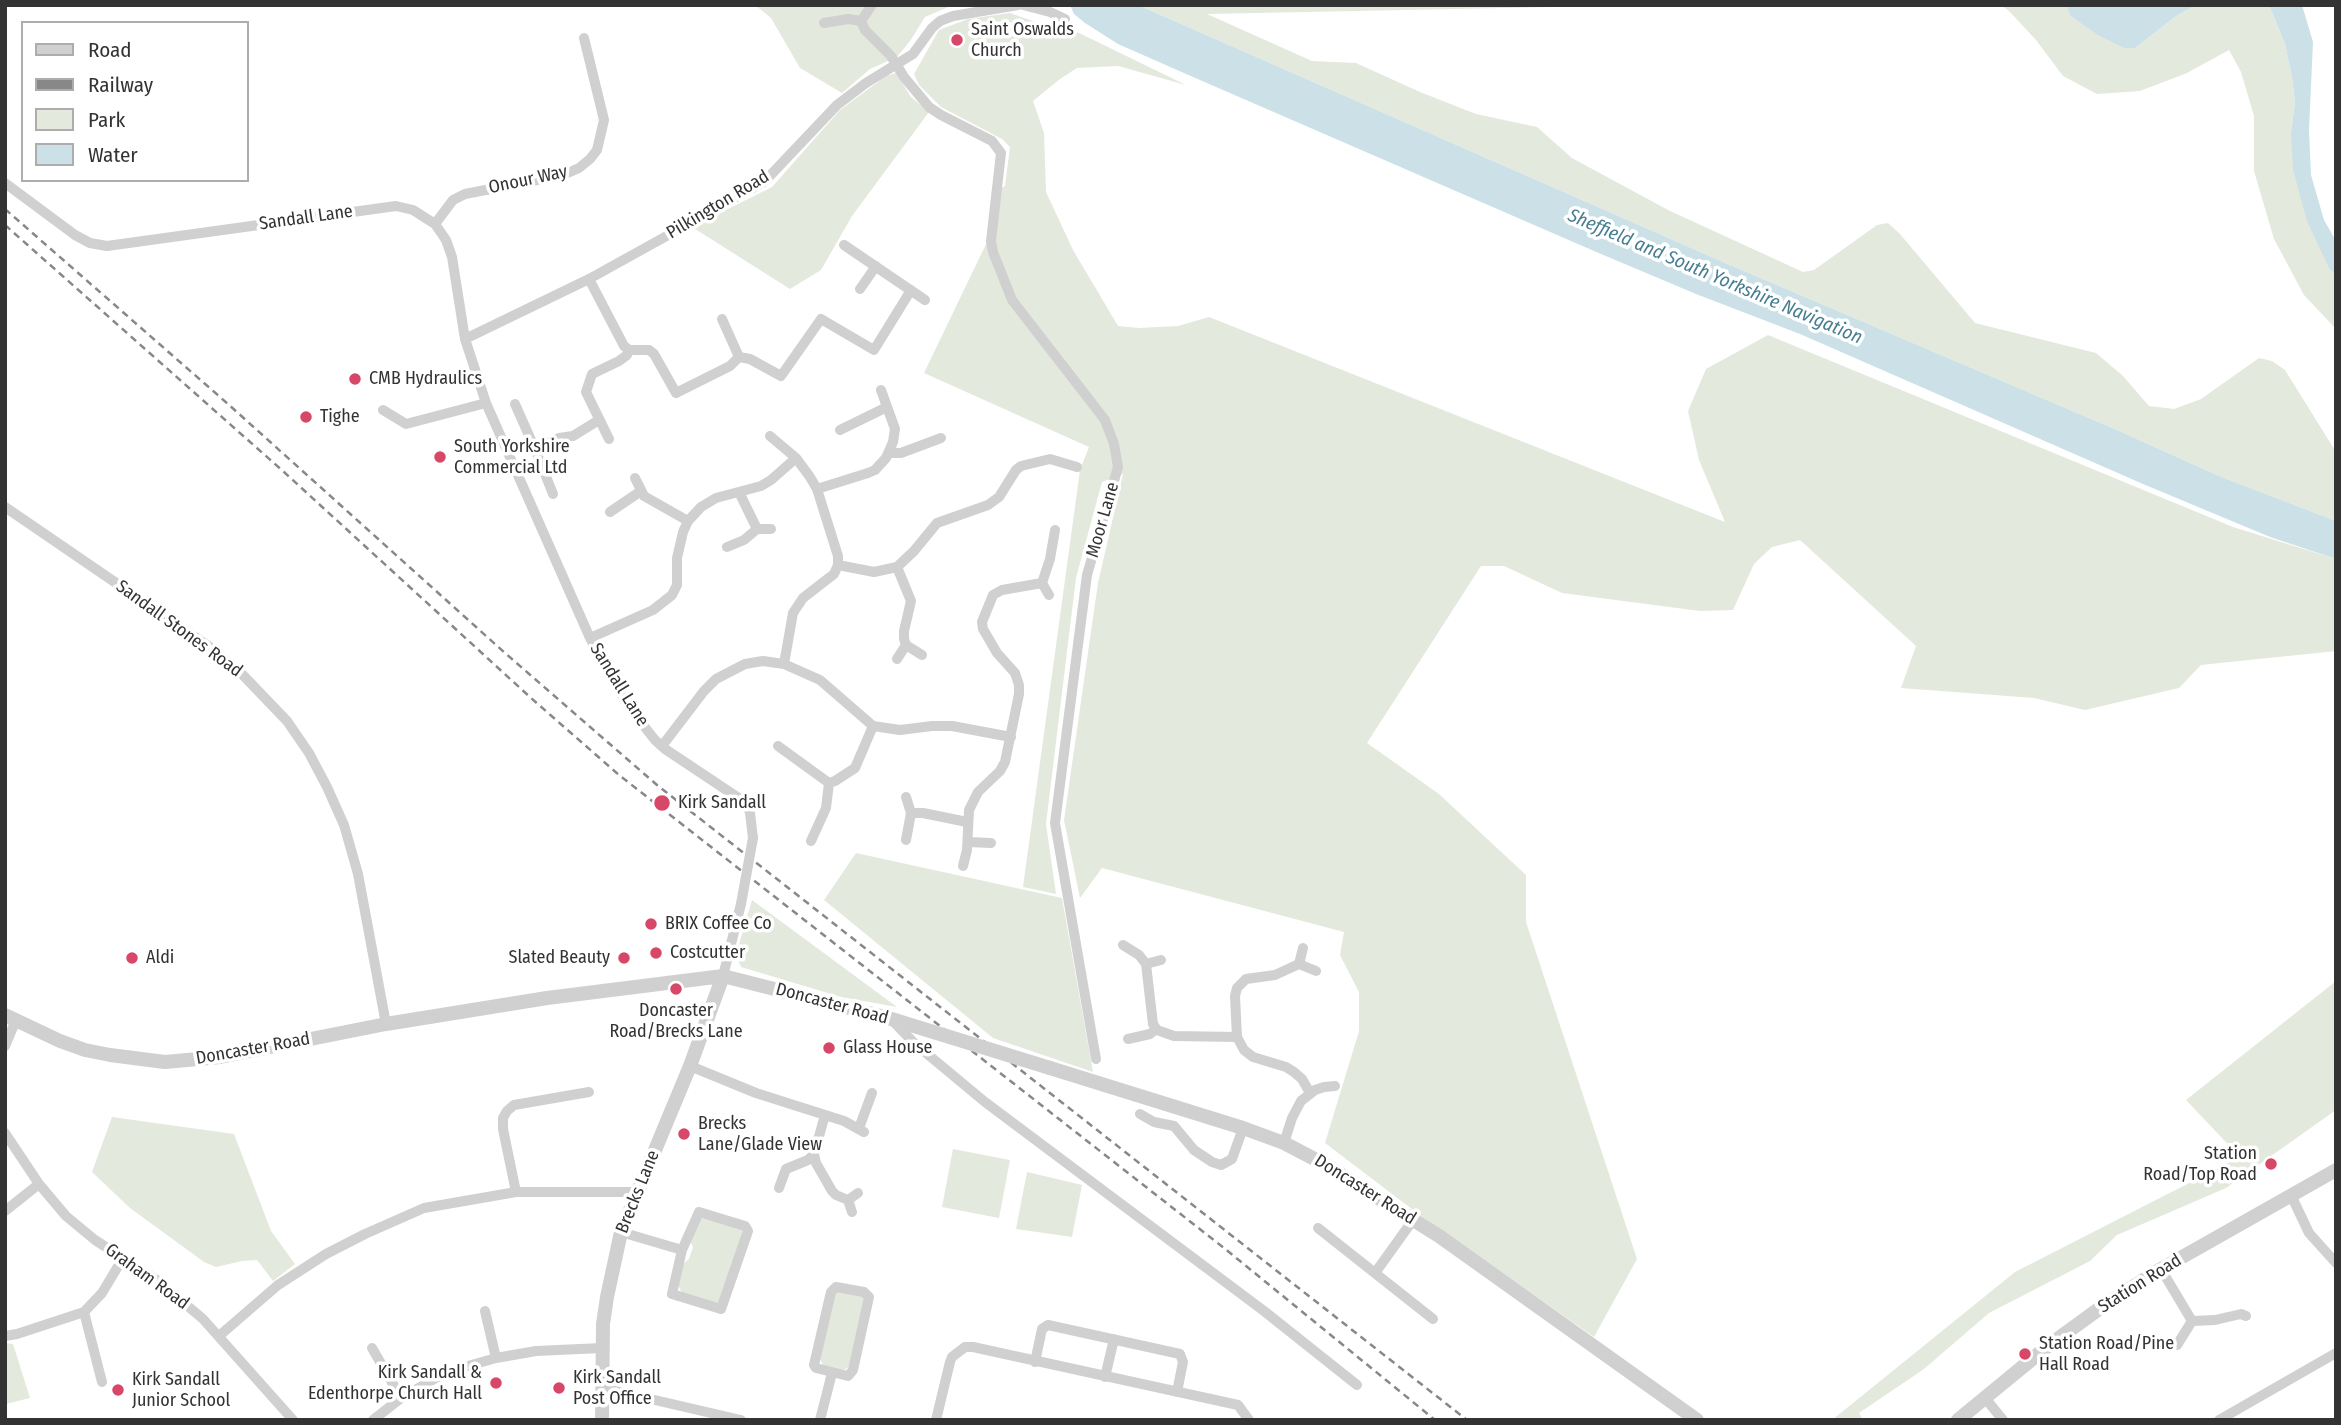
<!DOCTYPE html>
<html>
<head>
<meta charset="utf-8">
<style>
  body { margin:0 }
  #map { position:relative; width:2341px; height:1425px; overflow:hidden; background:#fff; font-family:"Fira Sans Condensed",sans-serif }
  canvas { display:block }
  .frame { position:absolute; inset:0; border:7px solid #333; pointer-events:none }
  .legend { position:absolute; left:21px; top:21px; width:228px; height:161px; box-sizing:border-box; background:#fff; border:2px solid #adadad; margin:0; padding:9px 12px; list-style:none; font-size:21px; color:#333 }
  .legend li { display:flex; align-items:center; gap:14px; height:35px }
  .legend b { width:35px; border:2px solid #adadad }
</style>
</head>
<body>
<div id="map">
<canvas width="2341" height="1425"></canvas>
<div class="frame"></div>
<ul class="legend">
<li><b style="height:9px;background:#d0d0d0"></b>Road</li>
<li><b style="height:9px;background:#888"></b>Railway</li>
<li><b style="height:19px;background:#e4e9dd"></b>Park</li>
<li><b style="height:19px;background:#cbe1e7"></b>Water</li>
</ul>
</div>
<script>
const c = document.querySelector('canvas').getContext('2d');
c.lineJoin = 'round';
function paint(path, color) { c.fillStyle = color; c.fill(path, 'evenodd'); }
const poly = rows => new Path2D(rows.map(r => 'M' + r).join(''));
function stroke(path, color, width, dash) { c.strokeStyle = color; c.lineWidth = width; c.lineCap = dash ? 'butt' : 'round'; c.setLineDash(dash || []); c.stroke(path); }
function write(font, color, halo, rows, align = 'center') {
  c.font = font + ' "Fira Sans Condensed",sans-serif'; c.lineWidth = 7; c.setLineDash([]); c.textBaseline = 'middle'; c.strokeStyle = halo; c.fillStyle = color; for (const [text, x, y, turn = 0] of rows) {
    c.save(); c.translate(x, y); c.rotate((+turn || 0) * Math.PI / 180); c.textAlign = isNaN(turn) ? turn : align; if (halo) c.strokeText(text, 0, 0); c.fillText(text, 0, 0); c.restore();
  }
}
const green = poly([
  [755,5,953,5,925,17,910,41,897,57,870,69,842,93,800,68,771,18],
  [1138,5,1652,5,1207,14,1312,61,1356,63,1420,92,1476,114,1537,127,1572,158,1668,210,1803,272,1814,270,1877,225,1888,223,1900,234,1975,323,2096,353,2123,376,2149,406,2174,409,2201,399,2259,358,2272,361,2285,370,2336,452,2336,521,2219,476,2117,430,1723,262],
  [2001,5,2066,5,2072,16,2124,48,2135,48,2176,16,2196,5,2269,5,2285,44,2292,77,2295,102,2291,132,2330,270,2336,275,2336,329,2304,295,2274,239,2254,171,2254,116,2241,72,2229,50,2187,73,2140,91,2097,94,2063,76,2036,40,2009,11],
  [1010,13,1061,31,1077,32,1186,85,1118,66,1077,68,1060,79,1033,101,1044,133,1046,192,1073,250,1118,326,1139,328,1178,326,1209,317,1725,522,1699,460,1688,411,1706,369,1768,335,2233,527,2336,559,2336,651,2201,665,2179,688,2085,710,2034,698,1901,688,1916,646,1800,540,1772,547,1754,564,1733,610,1700,611,1562,593,1504,566,1481,566,1367,743,1439,794,1526,875,1526,922,1637,1259,1594,1337,1421,1216,1325,1143,1359,1031,1359,992,1340,955,1344,932,1102,868,1080,898,1064,820,1098,583,1123,474,1102,482,1076,578,1046,824,1056,894,1023,887,1080,470,1089,447,924,373,987,242,994,192,1005,186,1010,147,1002,139,941,107,919,85,914,74,939,30,968,19],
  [896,73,911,97,929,112,852,216,821,270,790,289,692,227,772,187,840,110,886,76],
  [856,853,1062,898,1093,1072,993,1038,824,900],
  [752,900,897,1007,841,997,741,967,736,955],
  [2336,981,2336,1110,2226,1188,2117,1235,2090,1261,1989,1313,1924,1369,1859,1413,1863,1420,1832,1420,2015,1272,2240,1157,2186,1100],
  [112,1117,234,1134,271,1231,295,1264,273,1281,257,1260,242,1261,216,1267,204,1262,130,1208,92,1172],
  [953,1149,1010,1160,999,1218,942,1207],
  [1027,1172,1082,1185,1072,1237,1016,1229],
  [700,1218,741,1227,743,1236,722,1300,716,1303,682,1293,678,1285,683,1264,689,1259,693,1247,690,1241],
  [836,1291,859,1293,864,1298,850,1366,844,1370,823,1365,819,1357],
  [5,1343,13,1344,30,1398,6,1404]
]);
const water = poly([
  [1070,5,1138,5,1723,262,2117,430,2219,476,2336,521,2336,559,2270,537,2143,484,1800,334,1696,294,1594,251,1193,77,1118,44,1085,23,1074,14],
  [2066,5,2196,5,2176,16,2135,48,2124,48,2098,35,2071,16],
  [2269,5,2302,5,2313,42,2309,130,2311,175,2324,220,2336,241,2336,275,2330,270,2307,221,2293,170,2291,132,2295,102,2292,77,2285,44]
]);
const minor = poly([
  [1023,5,1050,12,1065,19],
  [861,21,865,30,891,56,904,77,929,107,941,115,992,141,1001,153,991,241,993,252,1012,300,1105,420,1114,444,1118,467,1087,575,1055,823,1096,1059],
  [861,21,872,5],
  [824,23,848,19,861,21],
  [5,183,75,235,90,243,107,246,396,206,413,210,435,224,446,240,452,257,465,339,486,403,590,638,628,706,655,740,665,749,746,803,750,813,753,838],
  [435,224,453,200,465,194,563,175,579,168,590,159,597,150,604,120,584,38],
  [844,245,925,300],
  [589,279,624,346,629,350],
  [860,289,876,266],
  [722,319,739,357,750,359,781,376,821,319,874,350,911,290],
  [465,339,589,279,764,182,837,105,866,83,913,54,932,28,940,21,953,16,1018,5],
  [629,350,649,350,654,354,676,393,730,366,739,357],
  [515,404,535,449,559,438,573,436,599,420],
  [383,410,406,424,486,403],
  [840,430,887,407],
  [770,436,796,458,810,477,817,489,838,556,838,565,834,574,803,598,793,613,784,664],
  [609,439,586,392,592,374,619,361,627,355,629,350],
  [535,449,553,494],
  [889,453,901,453,941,438],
  [635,478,644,496,688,521],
  [817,489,868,473,875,470,886,458,893,442,895,429,881,390],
  [739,492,757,529],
  [5,507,214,650,240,672,287,721,309,753,327,787,344,825,358,874,386,1024],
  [610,512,641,491],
  [727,547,744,540,757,529,771,529],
  [838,565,874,572,897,567,914,551,937,523,988,505,999,497,1016,470,1021,466,1050,459,1077,467],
  [897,567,911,601,904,631,904,639,906,645,922,655],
  [1049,595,1042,583,1050,559,1055,530],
  [590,638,653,610,672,595,677,585,677,558,683,532,688,521,701,507,716,498,761,486,771,480,796,458],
  [897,659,906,645],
  [662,746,704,691,716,679,745,664,763,661,784,664,820,680,873,726,900,730,932,726,952,726,1011,737],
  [778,746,829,783,835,781,855,768,873,726],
  [911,813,923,813,967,822],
  [906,840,911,813,906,797],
  [811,841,826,808,829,783],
  [968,842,991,843],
  [963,866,967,850,969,810,978,792,1000,771,1005,762,1019,694,1019,685,1015,673,997,653,983,629,982,622,993,595,1002,590,1042,583],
  [1123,945,1139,955,1146,964,1153,1024,1157,1030,1174,1036,1237,1037],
  [1303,948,1299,964,1316,971],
  [1146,964,1161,960],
  [1299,964,1275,975,1246,979,1237,988,1235,996,1237,1037,1244,1050,1253,1057,1286,1067,1294,1072,1302,1079,1310,1093],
  [723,976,741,904],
  [892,1020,914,1043,985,1102,1264,1311,1357,1385],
  [1128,1039,1150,1034,1156,1029],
  [5,1046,16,1020],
  [690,1066,756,1093,844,1121,864,1132],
  [1140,1114,1154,1122,1174,1126,1194,1150,1212,1162,1221,1165,1232,1159,1243,1128],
  [825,1115,814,1154,816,1163,832,1191,836,1195,848,1200],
  [859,1128,872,1093],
  [5,1133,39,1184,66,1216,95,1240,158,1281,203,1319,293,1420],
  [1284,1143,1292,1118,1301,1101,1315,1090,1324,1087,1335,1086],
  [779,1188,786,1169,808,1160,814,1154],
  [516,1192,503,1129,503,1118,507,1111,514,1105,589,1092],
  [2291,1195,2309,1233,2336,1263],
  [5,1211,39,1184],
  [852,1212,848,1200,858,1193],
  [1318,1228,1433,1319],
  [621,1232,682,1250,699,1212,745,1226,748,1231,721,1309,672,1294,682,1250],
  [2161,1269,2192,1321,2215,1320,2241,1314,2246,1316],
  [1375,1273,1413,1220],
  [836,1287,864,1292,869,1297,853,1370,848,1376,816,1368,814,1365,831,1292,836,1287],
  [485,1311,496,1358],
  [84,1312,102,1382],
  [5,1336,17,1334,84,1312,102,1293,123,1258],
  [219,1336,278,1285,326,1254,365,1234,424,1208,516,1192,638,1192],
  [2177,1345,2192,1321],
  [372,1348,401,1398],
  [1035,1362,1042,1329,1048,1325,1180,1354,1183,1362,1177,1392],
  [1105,1377,1114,1339],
  [603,1388,741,1420],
  [1985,1398,2003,1420],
  [373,1420,401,1398,436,1378,461,1368,496,1358,536,1351,602,1348],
  [820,1420,832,1373],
  [936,1420,950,1362,952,1357,965,1347,973,1347,1238,1405,1249,1420],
  [2219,1420,2336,1353]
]);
const tertiary = poly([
  [5,1015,60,1041,85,1050,110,1055,165,1062,220,1057,386,1024,547,998,723,976,885,1017],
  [1050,1068,1243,1128,1284,1143,1326,1165,1439,1236,1697,1420],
  [602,1420,603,1324,607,1297,621,1232,690,1066,723,976],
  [1958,1420,2048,1346,2103,1306,2161,1269,2336,1170]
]);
const rail = poly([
  [5,209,228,404,505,653,657,785,1467,1420],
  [5,225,284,472,531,698,619,775,1224,1248,1435,1420]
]);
const minorBridge = poly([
  [741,904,753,838]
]);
const tertiaryBridge = poly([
  [885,1017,1050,1068]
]);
const markers = [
  [957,40,7,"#d74767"],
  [355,379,7,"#d74767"],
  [306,417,7,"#d74767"],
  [440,457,7,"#d74767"],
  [662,803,9,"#d74767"],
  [651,924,7,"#d74767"],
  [656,953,7,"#d74767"],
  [132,958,7,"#d74767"],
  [624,958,7,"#d74767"],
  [676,989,7,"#d74767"],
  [829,1048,7,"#d74767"],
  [684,1134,7,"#d74767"],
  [2271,1164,7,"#d74767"],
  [2025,1354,7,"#d74767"],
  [496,1383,7,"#d74767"],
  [559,1388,7,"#d74767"],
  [118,1390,7,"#d74767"]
];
const poiNames = [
  ["Saint Oswalds",971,30],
  ["Church",971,51],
  ["CMB Hydraulics",369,379],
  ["Tighe",320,417],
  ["South Yorkshire",454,447],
  ["Commercial Ltd",454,468],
  ["Kirk Sandall",678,803],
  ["BRIX Coffee Co",665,924],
  ["Costcutter",670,953],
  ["Aldi",146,958],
  ["Slated Beauty",610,958,"right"],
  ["Doncaster",676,1011,"center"],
  ["Road/Brecks Lane",676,1032,"center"],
  ["Glass House",843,1048],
  ["Brecks",698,1124],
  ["Lane/Glade View",698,1145],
  ["Station",2257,1154,"right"],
  ["Road/Top Road",2257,1175,"right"],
  ["Station Road/Pine",2039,1344],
  ["Hall Road",2039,1365],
  ["Kirk Sandall &",482,1373,"right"],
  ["Edenthorpe Church Hall",482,1394,"right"],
  ["Kirk Sandall",573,1378],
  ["Post Office",573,1399],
  ["Kirk Sandall",132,1380],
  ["Junior School",132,1401]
];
const streetNames = [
  ["Onour Way",528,180,-12],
  ["Pilkington Road",718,205,-31],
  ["Sandall Lane",306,218,-8],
  ["Moor Lane",1103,520,-74],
  ["Sandall Stones Road",179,629,36],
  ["Sandall Lane",619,685,58],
  ["Doncaster Road",832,1004,15],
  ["Doncaster Road",253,1049,-10],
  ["Doncaster Road",1365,1190,32],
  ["Brecks Lane",638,1192,-68],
  ["Graham Road",147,1277,36],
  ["Station Road",2140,1284,-32]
];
const waterNames = [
  ["Sheffield and South Yorkshire Navigation",1715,277,23]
];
paint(green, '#e4e9dd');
paint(water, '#cbe1e7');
stroke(minor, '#d0d0d0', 10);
stroke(tertiary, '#d0d0d0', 14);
stroke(rail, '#888', 2.5, [7, 5]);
stroke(minorBridge, '#d0d0d0', 10);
stroke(tertiaryBridge, '#d0d0d0', 14);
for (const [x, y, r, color] of markers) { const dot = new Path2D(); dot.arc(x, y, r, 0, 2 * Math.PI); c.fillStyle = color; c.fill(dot); stroke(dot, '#fff', 2.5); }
write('18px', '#333', '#fff', poiNames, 'left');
write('18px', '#333', '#fff', streetNames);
write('italic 19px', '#467e8f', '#fff', waterNames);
</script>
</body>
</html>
